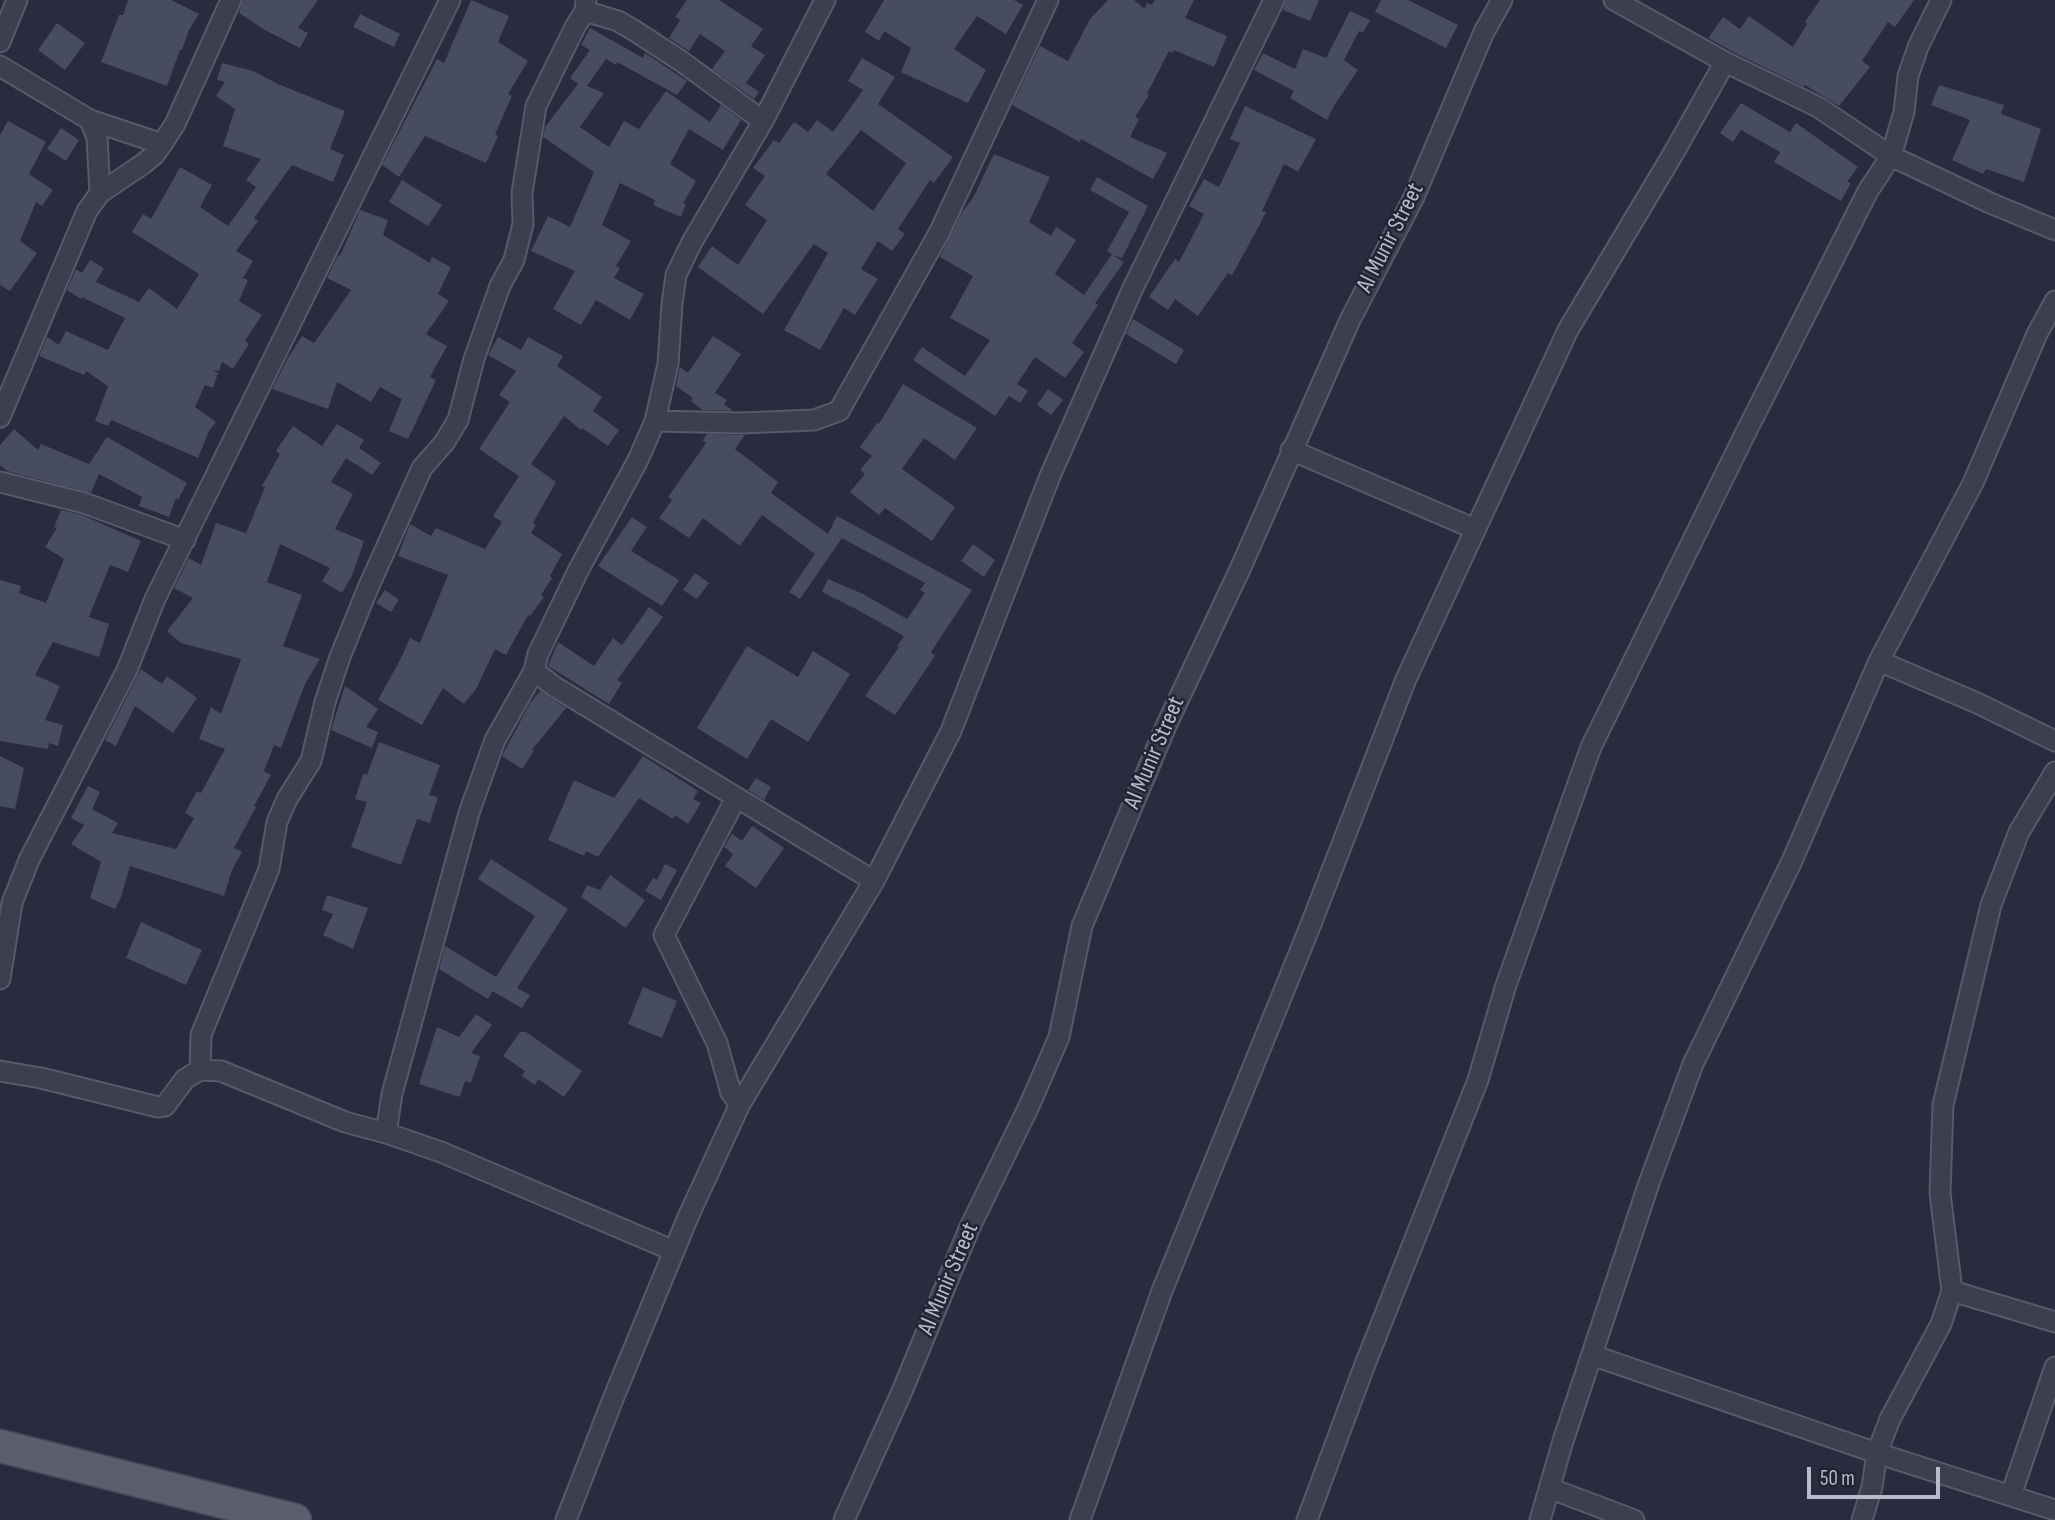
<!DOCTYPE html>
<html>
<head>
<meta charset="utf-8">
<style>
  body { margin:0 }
  #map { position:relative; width:2055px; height:1520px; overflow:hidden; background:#282c3e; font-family:"Sofia Sans Condensed",sans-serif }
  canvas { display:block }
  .scale { position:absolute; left:1807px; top:1467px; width:133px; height:32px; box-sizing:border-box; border:4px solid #b8bbc9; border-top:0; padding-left:9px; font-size:21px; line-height:24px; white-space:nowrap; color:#b8bbc9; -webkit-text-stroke:5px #202433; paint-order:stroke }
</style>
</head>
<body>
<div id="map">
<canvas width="2055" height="1520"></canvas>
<div class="scale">50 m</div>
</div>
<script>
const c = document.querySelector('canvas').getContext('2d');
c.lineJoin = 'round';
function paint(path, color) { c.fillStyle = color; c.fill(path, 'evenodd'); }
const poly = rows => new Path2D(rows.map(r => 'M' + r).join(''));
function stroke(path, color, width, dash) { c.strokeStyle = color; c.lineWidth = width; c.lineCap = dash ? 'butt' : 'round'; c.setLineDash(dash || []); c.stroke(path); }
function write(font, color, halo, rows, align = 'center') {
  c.font = font + ' "Sofia Sans Condensed",sans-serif'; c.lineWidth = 5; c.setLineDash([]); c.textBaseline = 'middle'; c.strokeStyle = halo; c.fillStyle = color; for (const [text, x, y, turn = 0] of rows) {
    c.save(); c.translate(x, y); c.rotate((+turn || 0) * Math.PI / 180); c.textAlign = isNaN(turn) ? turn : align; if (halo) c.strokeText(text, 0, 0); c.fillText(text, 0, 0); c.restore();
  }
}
const building = poly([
  [128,0,171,0,199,14,189,30,182,50,180,50,167,86,101,62,119,15,123,15],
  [243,0,318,0,298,28,308,33,300,48,265,30,239,13],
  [471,0,509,16,498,42,528,61,508,94,512,96,495,134,498,136,486,163,425,136,399,177,382,165,437,59,444,63],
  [687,0,719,0,763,29,751,46,765,55,746,83,759,92,754,99,712,69,725,51,700,34,689,51,669,38,680,20,675,17],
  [884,0,1014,0,1023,5,1006,34,977,16,954,49,986,70,968,103,901,72,911,48,884,31,879,41,865,32],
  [1108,0,1134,0,1145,9,1147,3,1152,5,1155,0,1194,0,1185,18,1227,36,1214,67,1174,50,1173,53,1169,51,1147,94,1149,95,1135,117,1139,119,1130,137,1167,153,1153,179,1081,139,1080,142,1012,105,1040,46,1068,61,1090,19],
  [1286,0,1319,0,1310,21,1283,10],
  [1381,0,1408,0,1458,25,1446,48,1375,12],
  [1820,0,1914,0,1895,27,1888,22,1862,61,1870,67,1839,106,1805,85,1804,87,1735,53,1708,38,1723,17,1740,29,1749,16,1793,47,1807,24,1805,22],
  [1350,11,1370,20,1363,33,1359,31,1344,60,1358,70,1335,104,1327,120,1290,98,1294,91,1254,70,1263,53,1295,69,1303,49,1326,58],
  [360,14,400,34,394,47,353,27],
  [57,23,85,43,65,70,38,50],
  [590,28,643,58,645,53,687,81,677,95,617,62,616,65,606,59,587,86,604,93,580,127,609,147,624,121,639,129,666,91,710,122,721,105,741,120,723,150,689,129,670,164,696,181,683,203,686,204,681,217,653,205,655,200,620,183,602,225,631,241,616,266,620,268,614,278,644,294,630,320,596,300,581,325,553,309,575,271,531,251,548,216,570,227,594,172,543,137,545,127,578,84,570,78,590,50,581,45],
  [862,58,895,77,878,104,953,157,934,183,930,180,898,229,905,234,892,251,878,241,861,269,878,279,855,315,844,308,820,350,784,330,828,253,814,244,763,314,698,267,712,246,738,265,767,220,745,205,765,176,753,168,774,140,779,143,794,122,808,132,817,120,833,132,863,90,848,81],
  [861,130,906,163,873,211,826,174],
  [222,63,253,71,278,84,345,111,330,149,344,155,333,182,292,165,254,218,258,221,236,251,253,261,243,278,248,280,239,301,262,315,245,341,249,344,233,369,222,362,219,371,213,370,218,373,213,388,205,385,195,407,216,422,209,431,198,458,111,420,108,426,95,421,108,386,86,371,84,375,39,356,47,337,59,345,66,331,108,350,125,318,82,297,81,299,67,290,76,269,82,273,90,260,104,268,96,282,139,302,149,288,177,309,199,274,132,232,143,214,151,219,180,167,212,185,200,207,228,226,256,187,246,180,261,159,223,146,235,109,216,96,225,82,217,80],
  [1939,85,2004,105,2001,114,2041,129,2024,182,1986,169,1983,174,1952,160,1970,120,1931,105],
  [1741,103,1790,132,1796,123,1858,167,1847,182,1851,183,1841,201,1774,162,1780,152,1741,130,1733,142,1720,133],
  [1245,106,1316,139,1298,172,1284,164,1262,211,1266,212,1259,226,1232,275,1228,273,1198,316,1175,299,1168,310,1149,297,1175,259,1179,262,1204,214,1189,206,1204,179,1219,187,1240,143,1230,139],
  [8,121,46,142,29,174,53,190,42,206,36,202,20,241,37,253,10,291,0,285,0,135],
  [61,128,79,140,66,161,47,149],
  [994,154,1050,177,1029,222,1051,236,1056,227,1076,240,1055,274,1084,295,1112,254,1107,251,1129,212,1090,190,1097,177,1148,206,1122,258,1113,255,1124,262,1095,303,1098,305,1072,343,1084,352,1065,378,1035,357,1017,384,1028,391,1020,403,1009,396,995,416,913,360,922,347,965,376,990,340,950,318,973,276,940,257,962,212,973,198],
  [402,180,442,205,428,226,389,202],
  [360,210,388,220,383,235,430,263,432,257,451,267,438,294,449,301,426,334,447,346,430,377,436,380,408,439,389,431,402,399,380,387,371,402,337,382,328,409,272,389,288,358,302,336,314,343,351,290,327,278,338,255,340,256],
  [1133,319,1184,350,1176,364,1126,334],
  [713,336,741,354,715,393,727,400,724,404,733,411,702,410,691,401,693,398,676,386,680,367,688,373],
  [498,337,521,350,528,337,563,356,557,366,602,397,593,411,619,430,608,446,582,428,581,430,564,416,531,464,556,482,533,523,536,525,531,533,562,554,550,576,552,578,541,595,544,597,530,616,528,615,506,655,495,649,476,689,464,704,443,688,422,725,378,700,400,660,410,638,420,643,448,575,398,556,410,524,431,536,436,528,485,549,502,522,493,516,519,476,479,449,510,402,499,395,516,371,488,355],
  [903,384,977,428,955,460,924,438,902,469,955,507,932,541,885,508,879,515,850,492,865,474,860,470,872,456,860,447,877,423,879,424],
  [1048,389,1063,400,1051,415,1037,405],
  [337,424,364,440,359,448,381,463,372,475,346,458,331,482,353,494,335,529,364,541,352,576,342,593,322,581,330,568,280,544,267,582,302,595,283,646,320,659,305,684,281,748,274,745,264,771,271,775,254,806,256,807,234,848,242,852,232,870,224,896,130,866,121,897,115,909,90,898,101,862,71,844,84,825,71,818,88,786,100,792,92,809,118,823,112,833,176,849,194,818,185,813,197,791,201,793,225,749,199,739,211,707,221,714,241,659,181,643,167,631,193,598,174,588,189,558,201,565,216,523,246,533,265,487,262,486,280,454,276,451,293,426,322,446],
  [14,429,38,450,41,444,89,464,107,437,187,483,178,500,176,498,169,517,139,506,142,497,99,474,91,493,7,471,0,465,0,445],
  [707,434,745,435,735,449,778,482,771,493,828,534,837,516,972,590,931,652,935,656,895,715,865,696,899,647,897,646,904,636,854,608,822,592,828,579,863,594,907,619,925,593,920,590,925,583,842,538,800,599,789,592,815,554,762,515,740,546,703,518,689,538,659,518,672,500,668,497,706,443,703,440],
  [61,510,82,515,141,541,128,572,110,565,89,617,109,624,99,657,53,642,35,675,60,686,45,720,63,725,58,746,49,743,48,749,0,741,0,580,21,586,19,593,46,603,64,559,45,547,57,528,54,527],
  [632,517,647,527,631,551,679,580,662,606,598,566],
  [973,544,995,560,984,577,961,561],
  [695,573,709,583,697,599,683,590],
  [385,590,399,600,391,612,376,603],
  [649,607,663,617,617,680,622,683,609,704,548,666,558,642,594,666,613,638,622,645],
  [747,646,798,677,813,651,850,674,808,742,771,719,747,759,697,728],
  [141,669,162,684,167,676,197,698,173,733,135,706,116,746,105,740],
  [345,686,378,709,366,727,378,732,372,748,331,730],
  [540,691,566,708,532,750,534,751,522,769,502,756,530,703],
  [379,742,440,765,429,795,438,797,430,823,417,819,401,865,351,847,367,802,355,799,363,774,367,775],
  [0,756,24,768,15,809,0,806],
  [643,756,698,791,693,799,701,803,688,824,675,815,673,819,639,798,598,857,586,851,584,856,548,840,574,780,614,798],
  [756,778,771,787,764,800,748,790],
  [752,826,784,848,756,888,725,866,733,854,724,847,732,834,742,841],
  [491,859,568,909,517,988,530,995,522,1008,492,991,488,999,439,969,445,946,496,977,535,916,478,879],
  [665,864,677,870,661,900,645,891,653,878,657,880],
  [610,875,645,900,626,928,581,897,587,885,600,890],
  [327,895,368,908,353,949,323,935,333,914,322,910],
  [141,922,202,950,186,985,126,958],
  [643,987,677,1001,662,1038,628,1024],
  [476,1014,492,1025,471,1053,480,1056,471,1083,465,1081,460,1097,419,1084,437,1027,459,1037],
  [520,1032,526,1032,582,1071,564,1097,538,1079,535,1085,522,1076,525,1071,503,1056]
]);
const minor = poly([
  [825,0,763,121,692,242,676,275,672,304,668,364,655,421,638,460,579,569,538,654,534,671,555,687,874,881],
  [1614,0,1725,62],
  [585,11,618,21,635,31,681,61,763,121],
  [0,42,17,0],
  [0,66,90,120,162,144],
  [90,120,97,138,100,193],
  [0,417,87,211,100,193,143,164,154,155,162,144,175,124,231,0],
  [655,421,742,423,814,420,839,411,939,233,1048,0],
  [1291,450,1475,529],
  [0,482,84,503,185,540],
  [1879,661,1977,703,2055,741],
  [736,798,664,935,717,1043,731,1093,740,1104],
  [0,979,12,903,29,860,127,670,155,599,450,0],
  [200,1070,201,1035,269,869,277,822,287,799,311,761,325,702,340,657,368,588,422,468,444,443,458,420,474,359,500,286,514,260,523,224,522,193,536,106,575,27,585,11,586,0],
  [0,1071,41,1078,158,1107,165,1106,185,1079,200,1070,221,1071,345,1122,386,1133,441,1152,674,1251],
  [386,1133,392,1094,469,813,495,740,534,671],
  [1952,1291,2055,1322],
  [1592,1355,1877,1453,2055,1510],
  [1549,1488,1634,1520],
  [2011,1495,2055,1367],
  [566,1520,613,1399,688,1217,740,1104,874,881,951,731,1050,476,1133,288,1274,0],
  [844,1520,903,1389,969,1229,1030,1104,1059,1037,1082,926,1166,726,1241,567,1350,320,1414,197,1484,32,1502,0],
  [1080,1520,1162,1291,1311,924,1406,679,1568,330,1673,154,1725,62,1818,107,1891,156,1990,203,2055,230],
  [1307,1520,1364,1367,1478,1080,1506,985,1591,747,1743,438,1868,191,1891,156,1904,112,1908,76,1918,47,1941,0],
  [1540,1520,1563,1441,1649,1183,1693,1064,1791,863,1879,661,1973,483,2037,334,2055,301],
  [1862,1520,1872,1487,1877,1453,1890,1419,1941,1324,1952,1291,1940,1193,1943,1105,1991,905,2019,832,2055,772]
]);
const primary = poly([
  [0,1446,295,1520]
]);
const streetNames = [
  ["Al Munir Street",1391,238,-63],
  ["Al Munir Street",1155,753,-67],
  ["Al Munir Street",949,1279,-67]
];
paint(building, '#474c60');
stroke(minor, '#565a69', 23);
stroke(primary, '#454857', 35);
stroke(minor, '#3b3f4e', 19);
stroke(primary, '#5a5e6e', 32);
write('24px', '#b8bbc9', '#202433', streetNames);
</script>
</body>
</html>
